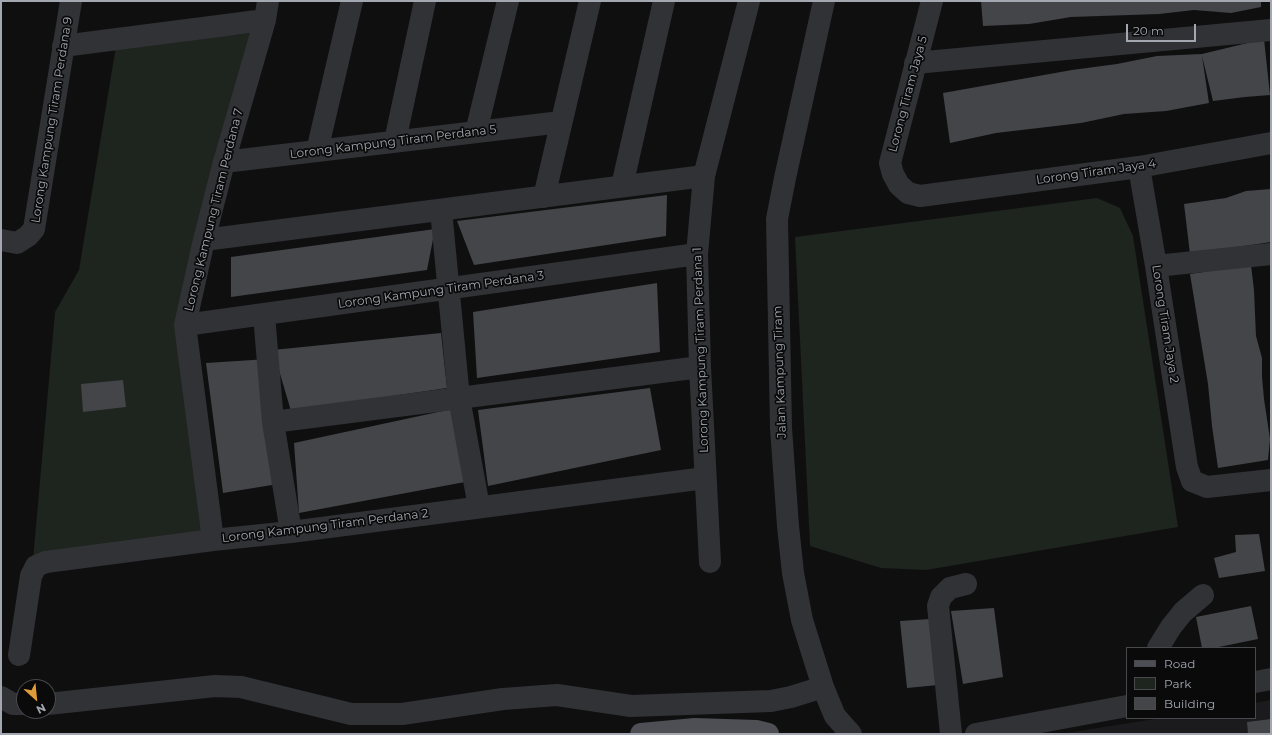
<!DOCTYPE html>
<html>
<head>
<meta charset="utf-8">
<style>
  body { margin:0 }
  #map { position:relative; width:1272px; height:735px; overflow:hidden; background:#0f0f10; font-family:Montserrat,sans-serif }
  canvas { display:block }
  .frame { position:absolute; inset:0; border:2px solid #a2a7b0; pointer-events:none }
  .legend { position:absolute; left:1126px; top:647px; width:130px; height:72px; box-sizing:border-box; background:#0a0a0b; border:1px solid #47494d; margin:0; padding:5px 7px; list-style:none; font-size:12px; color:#a2a7b0 }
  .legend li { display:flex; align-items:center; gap:8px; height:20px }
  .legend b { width:20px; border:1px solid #47494d }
  .north { position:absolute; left:16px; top:679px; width:40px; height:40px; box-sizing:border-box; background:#0a0a0b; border:1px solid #47494d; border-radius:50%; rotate:153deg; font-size:11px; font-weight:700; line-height:16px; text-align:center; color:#a2a7b0 }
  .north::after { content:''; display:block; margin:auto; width:14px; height:18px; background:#df9b39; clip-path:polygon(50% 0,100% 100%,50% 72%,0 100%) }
  .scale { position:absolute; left:1126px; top:24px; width:70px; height:18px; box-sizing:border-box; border:2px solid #a2a7b0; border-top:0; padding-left:5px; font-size:12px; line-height:14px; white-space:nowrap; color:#a2a7b0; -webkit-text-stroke:3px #0a0a0b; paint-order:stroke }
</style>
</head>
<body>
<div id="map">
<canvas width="1272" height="735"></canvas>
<div class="frame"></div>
<ul class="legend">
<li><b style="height:5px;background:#4d4f54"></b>Road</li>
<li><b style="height:11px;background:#1e241e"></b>Park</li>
<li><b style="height:11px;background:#434548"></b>Building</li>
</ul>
<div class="north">N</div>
<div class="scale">20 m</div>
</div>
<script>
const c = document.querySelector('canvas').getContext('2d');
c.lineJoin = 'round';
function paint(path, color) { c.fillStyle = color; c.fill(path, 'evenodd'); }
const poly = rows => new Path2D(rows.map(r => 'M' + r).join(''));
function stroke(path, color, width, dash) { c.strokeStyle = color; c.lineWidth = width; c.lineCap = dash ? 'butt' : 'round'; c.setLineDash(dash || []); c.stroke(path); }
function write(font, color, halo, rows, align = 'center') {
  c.font = font + ' Montserrat,sans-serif'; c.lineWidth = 3.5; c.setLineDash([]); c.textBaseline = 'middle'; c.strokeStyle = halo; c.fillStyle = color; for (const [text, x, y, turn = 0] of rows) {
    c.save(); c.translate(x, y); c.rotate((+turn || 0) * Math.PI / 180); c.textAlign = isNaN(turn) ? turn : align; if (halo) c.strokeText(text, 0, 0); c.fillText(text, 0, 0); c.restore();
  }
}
const built = poly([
  [1271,700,1271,734,1060,734,1161,718,1255,718,1255,703]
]);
const green = poly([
  [254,33,181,326,208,537,33,560,55,312,79,270,116,46],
  [1097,198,1120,208,1133,236,1178,527,926,570,881,568,810,546,795,237]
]);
const building = poly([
  [981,1,1261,1,1261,7,1231,13,1194,10,1159,14,1071,17,1029,24,983,26],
  [1264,39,1270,95,1245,97,1213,101,1202,56,1209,103,1166,111,1124,114,1081,123,996,133,950,143,943,93,1072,70,1117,64,1157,56,1202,54],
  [1271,189,1271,242,1190,254,1184,204,1226,198,1246,191],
  [667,195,666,236,474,265,457,221],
  [435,229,427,270,231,297,231,257],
  [1251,265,1254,290,1256,336,1262,358,1262,377,1264,399,1270,439,1268,460,1218,468,1212,426,1208,384,1190,274],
  [657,283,660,352,477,378,473,312],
  [441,333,447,388,291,411,273,350],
  [268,359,272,485,223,493,206,363],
  [123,380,126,407,83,412,81,384],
  [650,388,661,450,488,486,478,410],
  [452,409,465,482,299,513,294,443],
  [1259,534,1265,571,1219,578,1214,558,1236,552,1235,535],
  [1251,606,1258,639,1214,648,1202,648,1196,617],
  [994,608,1003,677,963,684,951,611],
  [930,619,938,685,907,688,900,621],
  [1271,719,1271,734,1248,734,1247,722]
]);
const minor = poly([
  [824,1,785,178,777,219,781,428,788,526,793,573,802,620,823,687,832,709,835,716,851,734],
  [932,1,890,163,893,174,899,185,908,193,920,196,1139,167,1271,143],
  [63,46,265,20],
  [915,63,1271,30],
  [476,132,508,1],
  [395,141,425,1],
  [317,151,352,1],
  [224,162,561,122],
  [1139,167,1156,266,1187,467,1192,481,1207,487,1271,480],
  [622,186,664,1],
  [544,197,590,1],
  [441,210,459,398,479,507],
  [1,240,17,243,28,236,34,229,71,1],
  [204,240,704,176],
  [1156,266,1271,254],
  [264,315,273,422,291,532],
  [185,325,697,254],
  [273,422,700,367],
  [213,540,185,325,204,240,224,162,265,20,268,1],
  [710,562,700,367,697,254,704,176,749,1],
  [1158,648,1171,627,1183,612,1203,595],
  [19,655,31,576,36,566,46,562,213,540,291,532,705,478],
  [1255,682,1271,679],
  [1,697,13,704,24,704],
  [48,704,215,686,241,687,351,714,402,714,503,699,557,695,631,706,771,701,791,697,823,687],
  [951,734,938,606,941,597,950,588,966,584],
  [976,734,1127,706]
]);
const major = poly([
  [641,734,695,729,756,731,768,734]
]);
const streetNames = [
  ["Lorong Tiram Jaya 5",908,94,-75],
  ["Lorong Kampung Tiram Perdana 9",52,120,-81],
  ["Lorong Kampung Tiram Perdana 5",393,142,-7],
  ["Lorong Tiram Jaya 4",1096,172,-8],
  ["Lorong Kampung Tiram Perdana 7",214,210,-76],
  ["Lorong Kampung Tiram Perdana 3",441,290,-8],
  ["Lorong Tiram Jaya 2",1165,324,81],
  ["Lorong Kampung Tiram Perdana 1",701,350,-92],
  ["Jalan Kampung Tiram",780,372,-92],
  ["Lorong Kampung Tiram Perdana 2",325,526,-7]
];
paint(built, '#1b1b1d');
paint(green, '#1e241e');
paint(building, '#434548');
stroke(minor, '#313235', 22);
stroke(major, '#4d4f54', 22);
write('12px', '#a2a7b0', '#0a0a0b', streetNames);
</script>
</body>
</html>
